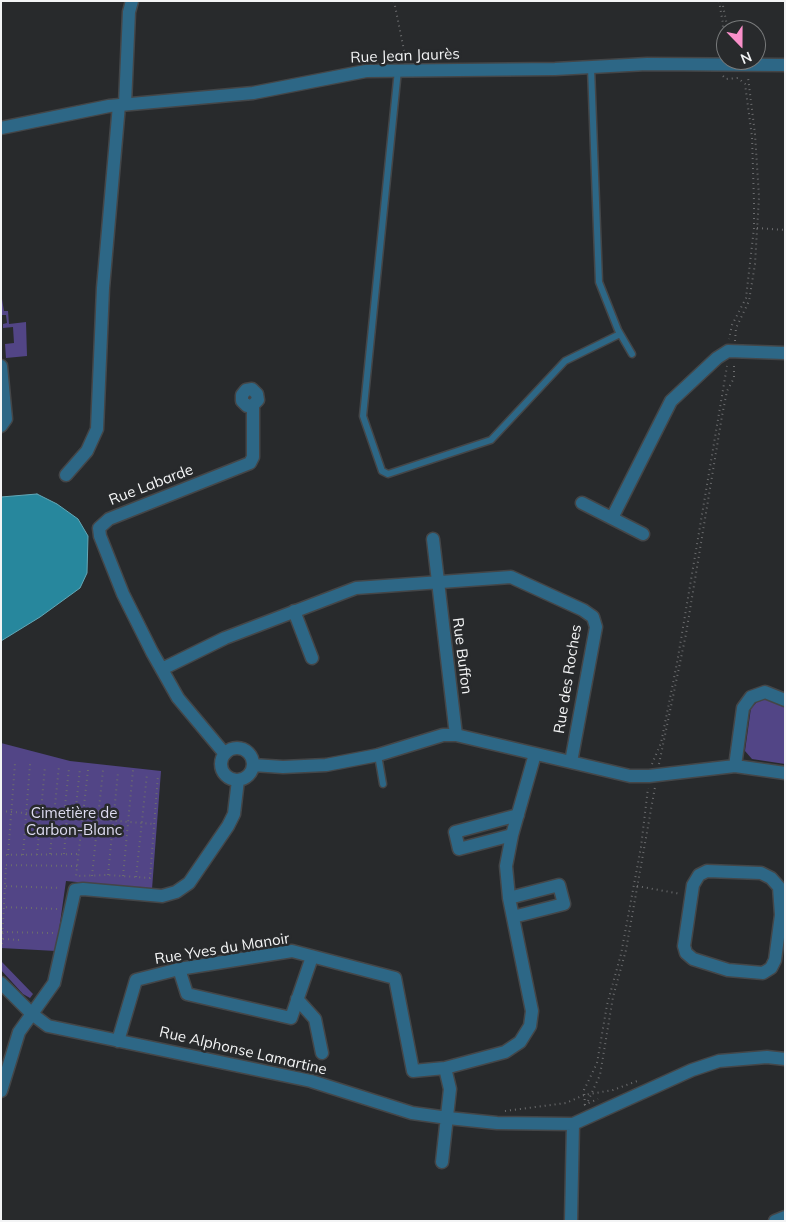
<!DOCTYPE html>
<html>
<head>
<meta charset="utf-8">
<style>
  body { margin:0 }
  #map { position:relative; width:786px; height:1222px; overflow:hidden; background:#282a2c; font-family:Mulish,sans-serif }
  canvas { display:block }
  .frame { position:absolute; inset:0; border:2px solid #f3f4f5; pointer-events:none }
  .north { position:absolute; left:716px; top:20px; width:50px; height:50px; box-sizing:border-box; background:#282a2c; border:1px solid #797b7c; border-radius:50%; rotate:158deg; font-size:14px; font-weight:700; line-height:20px; text-align:center; color:#f3f4f5 }
  .north::after { content:''; display:block; margin:auto; width:18px; height:22px; background:#f98fc9; clip-path:polygon(50% 0,100% 100%,50% 72%,0 100%) }
</style>
</head>
<body>
<div id="map">
<canvas width="786" height="1222"></canvas>
<div class="frame"></div>
<div class="north">N</div>
</div>
<script>
const c = document.querySelector('canvas').getContext('2d');
c.lineJoin = 'round';
function paint(path, color) { c.fillStyle = color; c.fill(path, 'evenodd'); }
const poly = rows => new Path2D(rows.map(r => 'M' + r).join(''));
function stroke(path, color, width, dash) { c.strokeStyle = color; c.lineWidth = width; c.lineCap = dash ? 'butt' : 'round'; c.setLineDash(dash || []); c.stroke(path); }
function write(font, color, halo, rows, align = 'center') {
  c.font = font + ' Mulish,sans-serif'; c.lineWidth = 5; c.setLineDash([]); c.textBaseline = 'middle'; c.strokeStyle = halo; c.fillStyle = color; for (const [text, x, y, turn = 0] of rows) {
    c.save(); c.translate(x, y); c.rotate((+turn || 0) * Math.PI / 180); c.textAlign = isNaN(turn) ? turn : align; if (halo) c.strokeText(text, 0, 0); c.fillText(text, 0, 0); c.restore();
  }
}
const green = poly([
  [2,299,4,311,8,311,9,324,26,322,27,356,6,358,5,344,14,343,13,327,3,328,3,324,7,323,6,315,2,315],
  [766,699,785,705,785,764,752,759,745,751,751,708,758,701],
  [1,743,70,761,161,771,152,889,66,881,56,951,1,948],
  [1,961,33,994,30,998,23,994,1,970]
]);
const water = poly([
  [37,494,57,504,78,519,88,536,87,573,80,588,40,617,1,641,1,497,37,494]
]);
const path = poly([
  [394,1,406,60],
  [719,1,723,24,722,53],
  [722,1,728,30],
  [723,76,726,79,738,78,745,84,752,137,754,202,754,228,746,298,732,325,729,339],
  [757,228,785,230],
  [735,341,736,328,749,301,755,264,759,197,755,134,748,77],
  [652,764,661,743,677,663,727,366],
  [659,764,686,634,722,416,727,391,734,378,734,364],
  [88,770,76,876,108,875,150,878,158,775],
  [1,811,153,824],
  [64,816,69,768],
  [75,817,80,768],
  [50,854,59,766],
  [64,854,67,817],
  [1,855,79,854],
  [8,855,15,763],
  [23,855,30,764],
  [37,855,45,766],
  [1,865,78,866],
  [108,875,118,772],
  [92,876,103,770],
  [123,876,133,770],
  [136,877,147,774],
  [1,886,61,888],
  [637,886,681,894],
  [1,907,59,909],
  [2,932,53,933],
  [3,939,20,940],
  [2,944,6,865],
  [588,1101,600,1075,613,997,626,950,655,787],
  [584,1105,598,1099],
  [585,1105,584,1090,597,1063,607,1005,621,954,641,847,648,788],
  [505,1111,566,1103,584,1095,613,1090,640,1080]
]);
const service = poly([
  [591,68,599,282,618,330,632,354],
  [398,70,363,416,382,471,388,474,491,440,565,361,620,334],
  [378,755,383,784]
]);
const minor = poly([
  [125,104,129,12,132,1],
  [1,128,109,106,253,93,366,71,555,69,647,64,785,65],
  [1,366,6,419,1,426],
  [66,475,87,451,97,429,103,288,119,105],
  [582,503,643,534],
  [612,518,671,401,717,358,728,351,785,353],
  [433,539,456,735],
  [294,611,312,658],
  [162,669,225,638,356,588,511,577,583,610,593,617,596,627,571,762],
  '221 764a16 16 0 1 1 32 0a16 16 0 1 1-32 0Z',
  [225,754,178,698,152,652,123,594,100,536,99,528,109,519,250,463,253,457,253,405,258,400,257,394,252,389,246,390,242,395,242,401,247,406,253,405],
  [253,765,283,767,326,765,378,755,443,735,456,735,630,776,649,776,735,766,785,773],
  [735,766,743,708,751,697,765,692,785,700],
  [512,835,459,849,455,832,518,815],
  [707,871,761,873,771,878,779,887,781,915,775,960,771,968,763,973,728,970,693,959,686,953,684,946,693,885,699,875,707,871],
  [509,898,559,885,564,904,513,917],
  [179,969,187,994,291,1018,312,957],
  [1,983,32,1014,48,1026,311,1081,412,1113,448,1118,497,1123,573,1124,692,1070,719,1061,767,1057,785,1059],
  [297,999,315,1019,322,1053],
  [118,1041,136,980,179,969,292,951,395,978,413,1071,445,1068],
  [1,1091,19,1032,54,983,75,890,83,889,162,896,176,892,189,883,228,826,234,814,238,780],
  [442,1162,450,1089,445,1068,505,1052,520,1042,530,1026,532,1011,509,898,506,866,512,835,535,754],
  [571,1221,573,1124],
  [775,1221,785,1217]
]);
const streetNames = [
  ["Rue Jean Jaurès",405,56,-2],
  ["Rue Labarde",151,485,-21],
  ["Rue Buffon",462,656,83],
  ["Rue des Roches",568,679,-81],
  ["Rue Yves du Manoir",222,949,-9],
  ["Rue Alphonse Lamartine",243,1051,13]
];
const parkNames = [
  ["Cimetière de",74,813],
  ["Carbon-Blanc",74,830]
];
paint(green, '#524586');
paint(water, '#27879d');
stroke(water, '#64a8b7', 1);
stroke(service, '#444648', 9);
stroke(minor, '#444648', 15);
stroke(path, '#6b6c6e', 2, [1, 4]);
stroke(service, '#2d6786', 6);
stroke(minor, '#2d6786', 12);
write('15px', '#f3f4f5', '#282a2c', streetNames);
write('15px', '#dedcf1', '#282a2c', parkNames);
</script>
</body>
</html>
